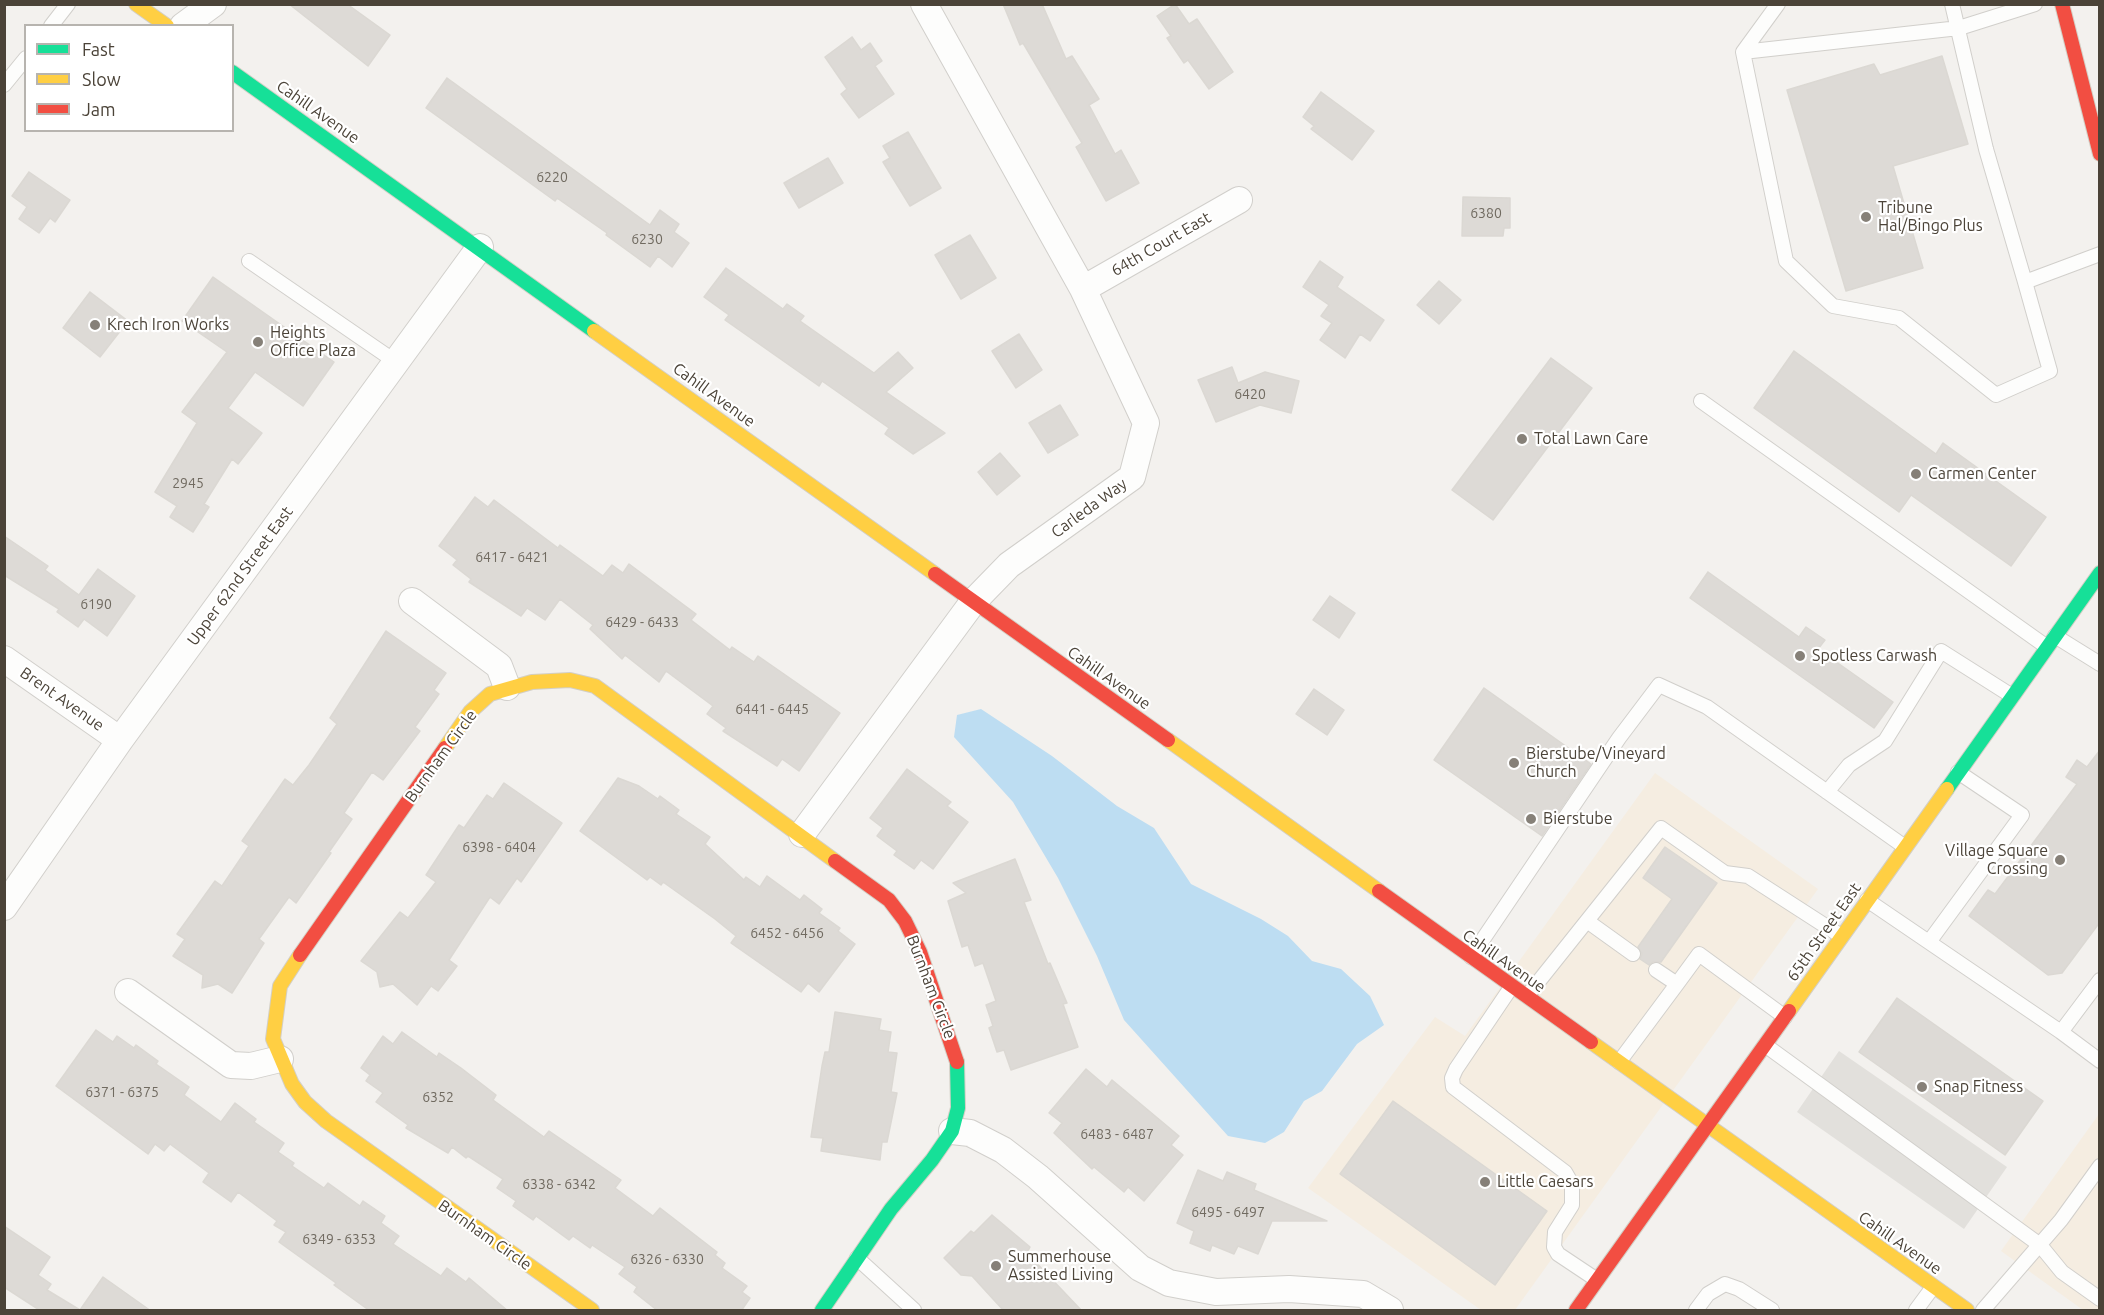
<!DOCTYPE html>
<html>
<head>
<meta charset="utf-8">
<style>
  body { margin:0 }
  #map { position:relative; width:2104px; height:1315px; overflow:hidden; background:#f3f1ee; font-family:Ubuntu,sans-serif }
  canvas { display:block }
  .frame { position:absolute; inset:0; border:6px solid #4b4338; pointer-events:none }
  .legend { position:absolute; left:24px; top:24px; width:210px; height:108px; box-sizing:border-box; background:#fff; border:2px solid #b7b4af; margin:0; padding:8px 10px; list-style:none; font-size:18px; color:#4b4338 }
  .legend li { display:flex; align-items:center; gap:12px; height:30px }
  .legend b { width:30px; border:2px solid #b7b4af }
</style>
</head>
<body>
<div id="map">
<canvas width="2104" height="1315"></canvas>
<div class="frame"></div>
<ul class="legend">
<li><b style="height:8px;background:#16e098"></b>Fast</li>
<li><b style="height:8px;background:#ffcf43"></b>Slow</li>
<li><b style="height:8px;background:#f24e42"></b>Jam</li>
</ul>
</div>
<script>
const c = document.querySelector('canvas').getContext('2d');
c.lineJoin = 'round';
function paint(path, color) { c.fillStyle = color; c.fill(path, 'evenodd'); }
const poly = rows => new Path2D(rows.map(r => 'M' + r).join(''));
function stroke(path, color, width, dash) { c.strokeStyle = color; c.lineWidth = width; c.lineCap = dash ? 'butt' : 'round'; c.setLineDash(dash || []); c.stroke(path); }
function write(font, color, halo, rows, align = 'center') {
  c.font = font + ' Ubuntu,sans-serif'; c.lineWidth = 4.5; c.setLineDash([]); c.textBaseline = 'middle'; c.strokeStyle = halo; c.fillStyle = color; for (const [text, x, y, turn = 0] of rows) {
    c.save(); c.translate(x, y); c.rotate((+turn || 0) * Math.PI / 180); c.textAlign = isNaN(turn) ? turn : align; if (halo) c.strokeText(text, 0, 0); c.fillText(text, 0, 0); c.restore();
  }
}
const commercial = poly([
  [1655,773,1818,889,1515,1310,1481,1310,1308,1188,1435,1017,1465,1036],
  [2099,1114,2099,1310,2083,1310,2001,1251]
]);
const parking = poly([
  [1839,1051,2007,1167,1964,1229,1797,1112]
]);
const water = poly([
  [981,709,1052,756,1117,806,1154,828,1191,884,1261,919,1288,936,1312,961,1341,969,1370,996,1384,1025,1357,1044,1322,1091,1304,1101,1284,1132,1265,1143,1228,1136,1124,1020,1097,956,1058,878,1013,802,954,737,957,715]
]);
const building = poly([
  [289,4,347,4,390,35,368,66,289,4],
  [1003,4,1042,4,1066,59,1072,56,1099,99,1089,105,1115,154,1121,150,1139,183,1106,201,1076,147,1082,143,1023,43,1020,45,1003,4],
  [1175,4,1189,24,1197,19,1233,72,1209,89,1188,60,1184,63,1167,38,1171,36,1157,16,1175,4],
  [852,37,861,50,870,43,882,61,875,66,894,94,859,118,841,94,847,89,825,57,852,37],
  [1942,56,1968,144,1893,166,1923,268,1846,291,1787,90,1874,64,1880,75,1942,56],
  [447,78,650,225,660,210,679,224,674,232,689,243,672,267,658,256,650,267,606,235,607,233,557,198,555,201,426,108,447,78],
  [1321,92,1374,131,1352,160,1311,129,1314,126,1303,117,1321,92],
  [908,132,941,188,910,206,883,162,890,158,883,146,908,132],
  [828,158,843,183,799,208,784,183,828,158],
  [29,172,70,200,55,222,50,218,39,233,19,219,27,207,12,196,29,172],
  [1463,197,1510,198,1510,228,1504,228,1503,236,1462,236,1463,197],
  [970,235,996,278,961,299,935,255,970,235],
  [1320,261,1343,277,1337,287,1384,320,1370,341,1360,334,1345,358,1320,340,1332,323,1321,316,1329,305,1303,287,1320,261],
  [726,268,783,309,787,304,804,316,800,321,874,373,898,352,913,368,886,392,945,433,913,454,885,434,889,428,822,381,819,386,725,320,729,315,704,297,726,268],
  [213,277,334,362,303,406,255,372,228,408,262,433,238,464,232,459,204,504,209,507,193,532,170,517,177,506,155,492,197,423,182,412,227,352,182,321,213,277],
  [1439,281,1461,300,1439,324,1417,305,1439,281],
  [90,292,128,321,100,357,63,328,90,292],
  [1019,334,1042,370,1016,388,992,351,1019,334],
  [1794,351,1936,454,1943,443,2046,517,2011,566,1911,495,1899,512,1754,408,1794,351],
  [1551,358,1592,388,1493,520,1452,490,1551,358],
  [1232,367,1238,383,1265,372,1299,381,1291,413,1260,405,1216,422,1198,380,1232,367],
  [1060,405,1078,435,1048,453,1029,423,1060,405],
  [1000,453,1020,476,997,495,978,472,1000,453],
  [475,497,488,507,494,500,558,548,560,545,603,576,612,565,623,573,629,564,696,614,691,620,730,650,732,647,754,662,758,656,840,713,799,771,782,759,777,766,723,731,726,728,707,714,713,706,666,671,659,682,625,655,622,659,590,629,593,625,560,599,545,620,527,608,521,616,469,582,471,579,453,565,457,560,439,546,475,497],
  [4,536,48,566,45,570,79,595,98,569,135,596,107,636,84,619,78,627,57,612,59,609,4,575,4,536],
  [1708,572,1799,637,1806,627,1825,640,1818,649,1893,702,1874,728,1690,598,1708,572],
  [1330,596,1355,613,1339,638,1313,620,1330,596],
  [386,631,446,673,434,690,439,694,415,727,420,731,383,780,372,772,344,813,352,819,329,852,331,853,296,903,289,897,259,939,264,943,232,993,218,984,202,988,203,975,173,956,185,939,177,934,215,881,222,886,249,846,242,841,285,779,293,785,309,765,337,724,330,718,386,631],
  [1484,688,1591,764,1542,836,1434,760,1484,688],
  [1314,689,1344,710,1327,735,1296,714,1314,689],
  [2100,750,2100,922,2062,973,2048,975,1969,916,1988,890,1995,894,2077,784,2066,777,2077,760,2087,767,2100,750],
  [907,769,951,802,947,806,968,822,933,869,921,860,914,869,894,855,897,851,877,836,883,828,870,818,907,769],
  [618,778,639,786,658,799,660,796,679,810,676,814,710,837,705,844,744,880,746,877,760,887,767,876,800,900,804,895,822,909,819,913,840,928,838,931,855,944,819,992,808,983,801,992,731,943,736,936,715,919,663,882,661,885,650,877,647,880,580,831,618,778],
  [504,783,562,823,521,882,517,878,499,904,490,897,449,960,457,966,438,991,431,986,417,1005,393,984,380,987,377,972,361,961,400,912,408,918,436,882,426,875,459,825,464,828,487,795,493,799,504,783],
  [1665,847,1717,883,1661,962,1653,962,1649,965,1640,959,1642,954,1638,947,1672,899,1643,878,1665,847],
  [1015,859,1031,900,1024,902,1048,964,1050,963,1067,1003,1063,1004,1078,1047,1011,1070,1004,1050,997,1052,989,1028,993,1026,986,1005,996,1001,983,963,975,966,968,945,962,947,948,901,966,893,953,883,1015,859],
  [1897,998,2043,1101,2005,1155,1859,1052,1897,998],
  [835,1012,881,1019,879,1030,891,1032,888,1052,897,1053,891,1092,897,1093,887,1142,882,1142,880,1160,821,1151,823,1138,811,1137,822,1066,825,1052,829,1052,835,1012],
  [96,1030,113,1042,117,1036,134,1048,136,1045,158,1061,156,1064,189,1087,184,1095,221,1122,235,1103,256,1119,254,1122,284,1143,278,1152,294,1163,292,1166,324,1188,328,1183,360,1206,363,1201,385,1216,381,1223,399,1236,393,1244,441,1276,447,1268,466,1282,469,1278,508,1311,370,1311,334,1285,336,1283,279,1242,286,1232,274,1225,277,1221,238,1192,231,1202,203,1182,209,1173,170,1144,164,1151,155,1144,148,1154,56,1086,96,1030],
  [402,1032,437,1057,439,1053,461,1068,496,1095,493,1100,544,1137,549,1131,621,1180,615,1188,653,1216,660,1208,717,1252,715,1255,725,1263,722,1268,747,1286,742,1292,750,1298,741,1311,658,1311,634,1292,637,1287,619,1274,625,1267,592,1245,590,1248,573,1236,569,1240,536,1216,533,1220,513,1206,516,1201,497,1188,503,1179,468,1156,466,1158,452,1147,448,1153,406,1128,408,1125,376,1102,383,1093,366,1081,370,1075,361,1068,383,1036,393,1044,402,1032],
  [1086,1069,1107,1087,1112,1080,1179,1136,1171,1145,1183,1155,1144,1201,1128,1187,1124,1192,1094,1167,1092,1169,1054,1133,1062,1123,1049,1113,1086,1069],
  [1393,1101,1547,1211,1495,1285,1340,1174,1393,1101],
  [1198,1170,1223,1181,1227,1172,1256,1184,1254,1190,1327,1221,1272,1221,1258,1254,1238,1246,1234,1254,1212,1245,1210,1251,1190,1243,1194,1231,1177,1223,1198,1170],
  [992,1215,1030,1247,1027,1253,1082,1311,1004,1311,972,1276,961,1275,944,1258,971,1231,974,1233,992,1215],
  [4,1226,50,1257,38,1275,51,1284,47,1290,80,1310,103,1277,151,1311,41,1311,4,1287,4,1226]
]);
const lane = poly([
  [1952,4,1986,149,2025,282],
  [2035,4,1959,28,1743,52,1786,261,1833,306,1899,318,1996,395,2050,371,2025,282,2100,254],
  [51,26,68,4],
  [1743,52,1778,4],
  [4,85,26,58],
  [249,261,396,362],
  [1701,401,2047,647],
  [2055,636,2100,664],
  [1827,792,1849,765,1885,741,1941,651,2012,696],
  [1867,900,2061,1032,2100,1061],
  [1587,921,1633,954],
  [1929,942,2022,815,1958,772],
  [1471,957,1619,738,1659,685,1707,707,1905,847],
  [1677,984,1699,954,1785,1017],
  [1512,986,1456,1069,1452,1078,1453,1087,1565,1172,1572,1184,1572,1205,1555,1232,1554,1247,1558,1254,1597,1280],
  [1527,996,1661,828,1725,873,1748,876,1841,936],
  [2061,1032,2100,980],
  [1765,1045,2040,1245,2062,1272,2100,1299],
  [1619,1062,1677,984,1656,970],
  [857,1258,914,1310],
  [1696,1310,1708,1294,1725,1284,1739,1289,1772,1310],
  [1916,1310,1933,1287],
  [1983,1310,2061,1220,2100,1166]
]);
const street = poly([
  [183,26,213,4],
  [1083,289,1239,200],
  [412,601,499,666,507,687],
  [4,659,120,740],
  [802,834,973,602,1009,565,1132,477,1146,423,1083,289,924,4],
  [4,907,120,740,480,247],
  [128,992,231,1065,251,1066,280,1059],
  [952,1131,970,1133,1003,1150,1038,1177,1140,1268,1169,1283,1216,1292,1289,1289,1363,1294,1390,1310]
]);
const fast = poly([
  [232,72,594,331],
  [1947,789,2100,573],
  [822,1310,891,1209,932,1160,952,1131,958,1108,957,1062]
]);
const slow = poly([
  [136,4,167,26],
  [594,331,935,574],
  [1168,740,1379,891],
  [445,748,470,712,490,694,532,682,570,680,595,686,835,861],
  [300,955,280,986,273,1039,292,1084,305,1102,326,1121,592,1310],
  [1789,1011,1947,789],
  [1591,1042,1967,1310]
]);
const jam = poly([
  [2062,4,2100,154],
  [935,574,1168,740],
  [835,861,889,900,905,921,920,952,957,1062],
  [1379,891,1591,1042],
  [300,955,445,748],
  [1576,1310,1789,1011]
]);
const markers = [
  [1866,217,6,"#868078"],
  [95,325,6,"#868078"],
  [258,342,6,"#868078"],
  [1522,439,6,"#868078"],
  [1916,474,6,"#868078"],
  [1800,656,6,"#868078"],
  [1514,763,6,"#868078"],
  [1531,819,6,"#868078"],
  [2060,860,6,"#868078"],
  [1922,1087,6,"#868078"],
  [1485,1182,6,"#868078"],
  [996,1266,6,"#868078"]
];
const numberNames = [
  ["6220",552,177],
  ["6380",1486,213],
  ["6230",647,239],
  ["6420",1250,394],
  ["2945",188,483],
  ["6417 - 6421",512,557],
  ["6190",96,604],
  ["6429 - 6433",642,622],
  ["6441 - 6445",772,709],
  ["6398 - 6404",499,847],
  ["6452 - 6456",787,933],
  ["6371 - 6375",122,1092],
  ["6352",438,1097],
  ["6483 - 6487",1117,1134],
  ["6338 - 6342",559,1184],
  ["6495 - 6497",1228,1212],
  ["6349 - 6353",339,1239],
  ["6326 - 6330",667,1259]
];
const streetNames = [
  ["Cahill Avenue",318,112,35],
  ["64th Court East",1161,244,-30],
  ["Cahill Avenue",714,395,36],
  ["Carleda Way",1089,508,-36],
  ["Upper 62nd Street East",240,576,-54],
  ["Cahill Avenue",1109,678,35],
  ["Brent Avenue",62,699,35],
  ["Burnham Circle",441,756,-54],
  ["65th Street East",1824,932,-55],
  ["Cahill Avenue",1504,961,35],
  ["Burnham Circle",931,987,69],
  ["Burnham Circle",485,1235,35],
  ["Cahill Avenue",1900,1243,35]
];
const poiNames = [
  ["Tribune",1878,208],
  ["Hal/Bingo Plus",1878,226],
  ["Krech Iron Works",107,325],
  ["Heights",270,333],
  ["Office Plaza",270,351],
  ["Total Lawn Care",1534,439],
  ["Carmen Center",1928,474],
  ["Spotless Carwash",1812,656],
  ["Bierstube/Vineyard",1526,754],
  ["Church",1526,772],
  ["Bierstube",1543,819],
  ["Village Square",2048,851,"right"],
  ["Crossing",2048,869,"right"],
  ["Snap Fitness",1934,1087],
  ["Little Caesars",1497,1182],
  ["Summerhouse",1008,1257],
  ["Assisted Living",1008,1275]
];
paint(commercial, '#f5ede1');
paint(parking, '#e2e0dc');
paint(water, '#bdddf2');
paint(building, '#dddad6');
stroke(building, '#dbd8d3', 1.5);
stroke(lane, '#d1cfcb', 16);
stroke(street, '#d1cfcb', 28);
stroke(fast, '#d3cfc5', 16);
stroke(slow, '#d3cfc5', 16);
stroke(jam, '#d3cfc5', 16);
stroke(lane, '#fdfdfc', 14);
stroke(street, '#fdfdfc', 26);
stroke(fast, '#16e098', 14);
stroke(slow, '#ffcf43', 14);
stroke(jam, '#f24e42', 14);
for (const [x, y, r, color] of markers) { const dot = new Path2D(); dot.arc(x, y, r, 0, 2 * Math.PI); c.fillStyle = color; c.fill(dot); stroke(dot, '#fff', 2); }
write('14px', '#706a60', null, numberNames);
write('16px', '#4b4338', '#fff', streetNames);
write('16px', '#4b4338', '#fff', poiNames, 'left');
</script>
</body>
</html>
